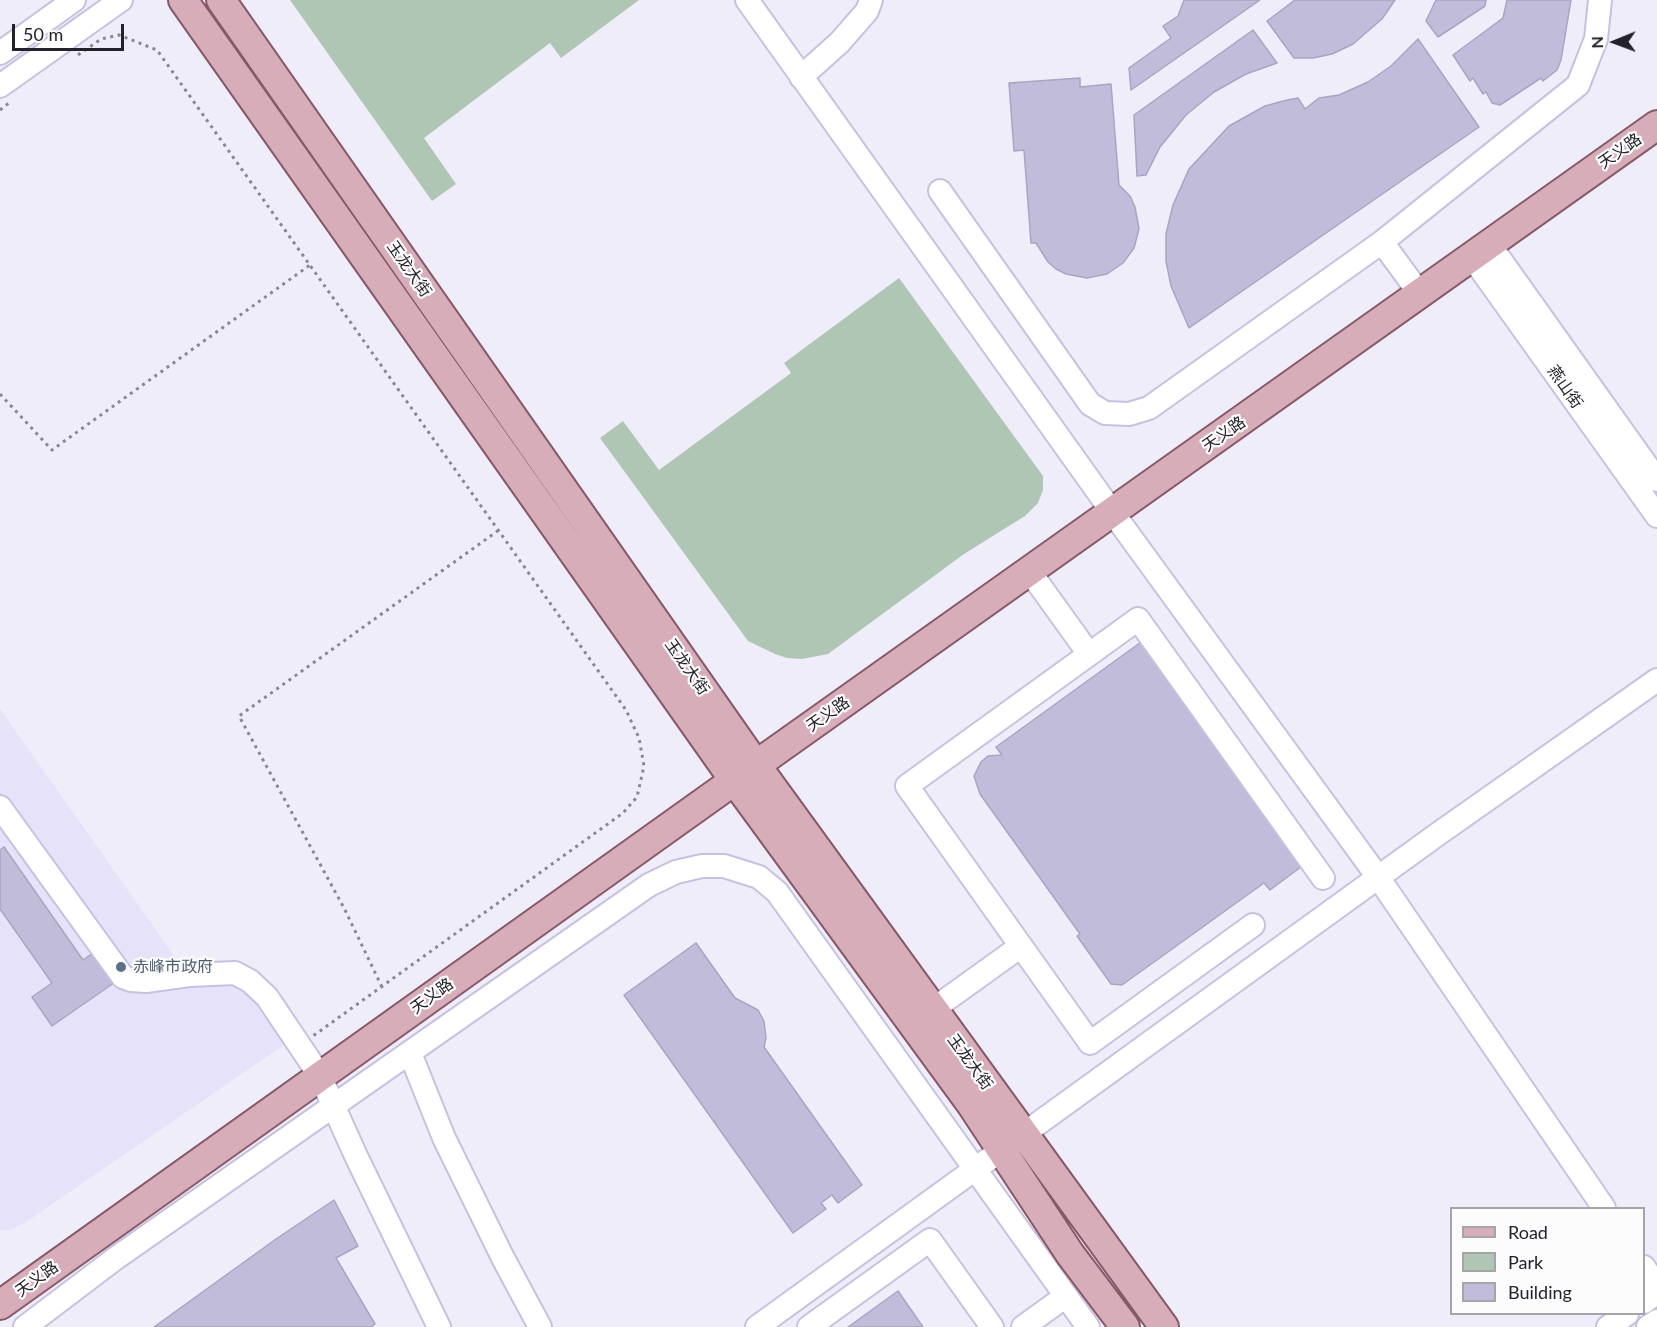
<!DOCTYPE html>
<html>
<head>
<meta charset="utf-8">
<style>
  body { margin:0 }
  #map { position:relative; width:1657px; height:1327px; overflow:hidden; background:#f0edfa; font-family:Lato,sans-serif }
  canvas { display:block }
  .legend { position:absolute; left:1450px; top:1207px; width:195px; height:108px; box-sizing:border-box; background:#fcfcfc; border:2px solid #a5a4a9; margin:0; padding:8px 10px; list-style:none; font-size:18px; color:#23212c }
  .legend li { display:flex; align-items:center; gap:12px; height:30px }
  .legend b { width:30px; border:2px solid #a5a4a9 }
  .north { position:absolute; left:1585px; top:12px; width:60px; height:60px; -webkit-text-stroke:4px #fcfcfc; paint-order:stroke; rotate:269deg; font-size:16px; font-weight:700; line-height:24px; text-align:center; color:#23212c }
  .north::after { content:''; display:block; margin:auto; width:21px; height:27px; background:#23212c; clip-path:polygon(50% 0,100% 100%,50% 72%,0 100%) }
  .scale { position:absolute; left:12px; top:24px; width:112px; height:27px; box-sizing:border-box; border:3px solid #23212c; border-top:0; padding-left:8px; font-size:18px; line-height:21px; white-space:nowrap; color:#23212c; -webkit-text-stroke:4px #fcfcfc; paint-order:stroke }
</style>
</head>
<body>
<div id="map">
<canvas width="1657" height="1327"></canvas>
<ul class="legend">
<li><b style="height:8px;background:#d6adb8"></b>Road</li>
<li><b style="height:16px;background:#b0c6b4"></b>Park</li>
<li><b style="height:16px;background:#c2bcdb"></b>Building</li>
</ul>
<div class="north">N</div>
<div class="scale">50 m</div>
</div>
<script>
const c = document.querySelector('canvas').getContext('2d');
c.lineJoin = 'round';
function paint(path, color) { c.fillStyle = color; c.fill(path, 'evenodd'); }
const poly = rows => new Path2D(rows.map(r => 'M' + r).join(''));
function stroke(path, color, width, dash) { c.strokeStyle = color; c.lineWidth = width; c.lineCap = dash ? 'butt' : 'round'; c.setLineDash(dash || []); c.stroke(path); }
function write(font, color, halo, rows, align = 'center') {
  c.font = font + ' Lato,"Noto Sans SC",sans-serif'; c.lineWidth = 4.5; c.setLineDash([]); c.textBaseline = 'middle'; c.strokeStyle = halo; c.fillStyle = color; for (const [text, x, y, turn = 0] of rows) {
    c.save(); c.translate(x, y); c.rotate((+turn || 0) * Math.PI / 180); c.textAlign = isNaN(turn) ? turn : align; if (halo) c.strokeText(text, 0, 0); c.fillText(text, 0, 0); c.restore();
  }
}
const built = poly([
  [0,709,180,964,228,962,300,1034,26,1222,8,1231,0,1230]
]);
const green = poly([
  [290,0,639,0,561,58,550,43,424,138,456,184,432,201],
  [899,278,1043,476,1043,490,1038,503,1025,516,964,554,828,654,802,659,787,658,775,654,748,641,600,438,623,421,659,470,791,373,784,363]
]);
const building = poly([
  [1184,0,1260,0,1131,90,1129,68,1171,38,1163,26,1178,16,1184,0],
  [1295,0,1395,0,1382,19,1353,44,1332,54,1313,58,1294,58,1267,21,1295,0],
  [1436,0,1486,0,1485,6,1438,37,1426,21,1436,0],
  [1507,0,1571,0,1561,60,1557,70,1543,81,1541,78,1500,105,1492,103,1486,92,1483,94,1473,78,1470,81,1453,55,1503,18,1507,0],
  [1253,30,1277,63,1246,74,1214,92,1186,115,1160,147,1146,175,1137,176,1134,115,1253,30],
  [1418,39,1479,127,1189,328,1171,286,1166,261,1166,234,1173,205,1189,169,1229,126,1265,106,1287,100,1298,98,1305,109,1319,98,1339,95,1368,82,1391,66,1418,39],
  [1080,78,1080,87,1111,84,1119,185,1130,196,1135,207,1139,229,1134,248,1123,263,1107,274,1087,278,1066,274,1056,269,1048,262,1036,243,1031,243,1024,150,1014,151,1009,83,1080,78],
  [1148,637,1309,861,1270,890,1264,883,1122,985,1111,984,1077,936,1080,934,980,794,974,776,981,762,988,756,1002,755,996,747,1148,637],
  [4,847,83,960,110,941,131,971,52,1026,32,997,52,983,0,909,0,850,4,847],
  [696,943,735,998,758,1010,764,1021,766,1038,764,1047,862,1185,838,1203,832,1195,821,1203,826,1209,793,1233,624,995,696,943],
  [334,1200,358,1246,336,1258,375,1324,371,1327,154,1327,276,1239,334,1200],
  [898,1291,923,1327,848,1327,898,1291]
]);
const path = poly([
  [78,55,101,39,119,35,157,50,626,710,639,738,644,766,637,797,623,813,313,1036],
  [0,110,9,103],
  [0,394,52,450,310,265],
  [382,987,344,908,239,716,499,530]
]);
const minor = poly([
  [747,0,1113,513,1378,877,1604,1208],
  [0,53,74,0],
  [801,77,840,42,867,11,871,0],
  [0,86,121,0],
  [940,191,1090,404,1105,413,1129,414,1149,408,1382,242,1578,85,1596,39,1600,0],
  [1382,242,1420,294],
  [1490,245,1657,480],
  [1472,257,1657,516],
  [1030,572,1089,654],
  [0,807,123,977,131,980,146,981,189,975,235,973,250,981,267,997,320,1076,356,1156,439,1327],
  [1253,925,1090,1043,907,786,1138,619,1323,878],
  [932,1010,1021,946],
  [410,1053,444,1138,503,1258,540,1327],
  [1644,1267,1657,1287],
  [1644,1302,1657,1292],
  [25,1327,116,1258,649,885,676,872,702,866,724,866,759,877,777,892,1088,1327],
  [757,1327,1438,834,1657,680],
  [809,1327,930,1240,992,1327],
  [1023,1327,1066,1296],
  [1608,1327,1627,1314],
  [1648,1327,1657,1321]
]);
const major = poly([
  [183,0,734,780,971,1104,1070,1254,1125,1327],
  [221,0,756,765,1164,1327],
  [0,1305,756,765,1657,125]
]);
const markers = [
  [121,967,6,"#5c6f8a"]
];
const streetNames = [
  ["天义路",1620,151,-35],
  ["玉龙大街",409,269,55],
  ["燕山街",1565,387,55],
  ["天义路",1224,434,-35],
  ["玉龙大街",687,667,55],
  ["天义路",828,714,-35],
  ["天义路",432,996,-36],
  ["玉龙大街",970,1062,54],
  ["天义路",37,1279,-36]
];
const serviceNames = [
  ["赤峰市政府",133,967]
];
paint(built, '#e6e2f9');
paint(green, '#b0c6b4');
paint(building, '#c2bcdb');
stroke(building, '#aaa4c3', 1.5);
stroke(minor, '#c7c1e0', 26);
stroke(major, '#865868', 32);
stroke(path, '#8a8793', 3, [3, 4.5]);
stroke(minor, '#fff', 22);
stroke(major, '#d6adb8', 28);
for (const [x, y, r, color] of markers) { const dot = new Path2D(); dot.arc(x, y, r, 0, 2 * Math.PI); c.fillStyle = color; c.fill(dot); stroke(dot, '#fcfcfc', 2); }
write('16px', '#23212c', '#fcfcfc', streetNames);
write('16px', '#4e5e75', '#fcfcfc', serviceNames, 'left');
</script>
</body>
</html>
